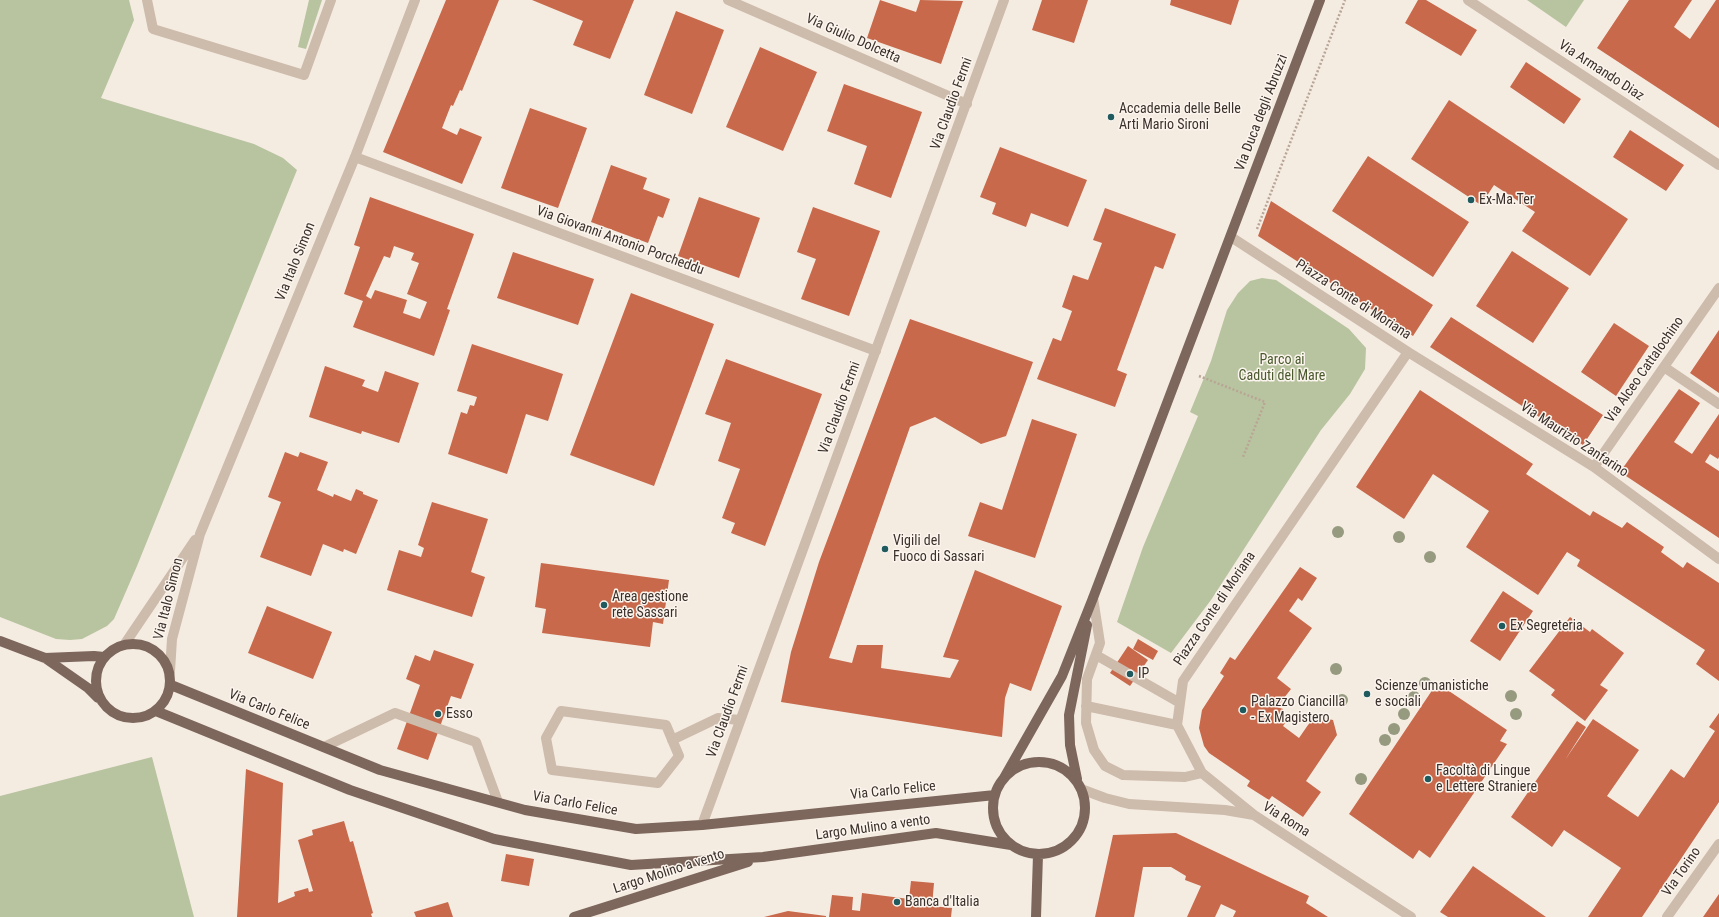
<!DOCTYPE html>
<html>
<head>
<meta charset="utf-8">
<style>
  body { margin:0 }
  canvas { display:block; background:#f4ebe1 }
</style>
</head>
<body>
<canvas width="1719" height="917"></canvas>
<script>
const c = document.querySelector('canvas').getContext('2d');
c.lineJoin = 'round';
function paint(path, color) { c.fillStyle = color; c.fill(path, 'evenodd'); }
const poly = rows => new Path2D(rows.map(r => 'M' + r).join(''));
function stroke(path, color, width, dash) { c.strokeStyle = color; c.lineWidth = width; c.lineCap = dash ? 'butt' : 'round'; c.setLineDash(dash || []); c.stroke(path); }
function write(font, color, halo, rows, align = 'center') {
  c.font = font + ' "Roboto Condensed",sans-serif'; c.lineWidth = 3; c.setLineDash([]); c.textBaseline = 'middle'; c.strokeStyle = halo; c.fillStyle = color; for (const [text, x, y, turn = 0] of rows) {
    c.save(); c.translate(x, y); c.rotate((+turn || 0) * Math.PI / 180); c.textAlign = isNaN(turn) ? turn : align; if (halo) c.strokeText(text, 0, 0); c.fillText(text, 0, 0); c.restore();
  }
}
const green = poly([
  [0,0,129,0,134,20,101,98,254,144,283,158,297,170,137,566,114,619,107,626,82,639,70,640,56,639,0,617],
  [309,0,322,0,306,49,298,47],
  [1527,0,1584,0,1566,27],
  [1262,278,1276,280,1349,329,1366,348,1365,369,1350,394,1321,430,1211,600,1171,653,1117,622,1143,547,1198,416,1190,412,1211,361,1227,310,1238,293,1250,281],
  [152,757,194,917,0,917,0,796]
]);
const building = poly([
  [446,0,499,0,462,91,460,90,453,106,451,105,442,128,457,135,460,128,482,137,462,184,383,152],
  [532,0,634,0,610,59,573,45,583,21],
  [880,0,916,12,920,0,963,1,941,64,867,38],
  [1042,0,1088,0,1074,43,1032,30],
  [1171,0,1239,0,1231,25,1170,5],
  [1418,0,1426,0,1477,30,1461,56,1405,23],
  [1629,0,1692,0,1674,27,1690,39,1716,0,1719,0,1719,128,1597,48],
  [676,11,724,30,692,114,644,95],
  [760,47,817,72,783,151,726,127],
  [1526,62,1581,99,1564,124,1510,87],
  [844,84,922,112,891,198,854,184,867,146,827,131],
  [1449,100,1628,219,1590,276,1522,231,1535,212,1494,185,1481,205,1411,159],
  [530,108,587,128,558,208,501,188],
  [1630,130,1684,165,1666,191,1613,157],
  [1000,147,1087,180,1068,227,1031,213,1026,227,992,214,996,203,980,197],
  [1368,156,1469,222,1433,277,1332,211],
  [611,165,647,178,643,189,670,199,663,218,658,216,648,243,591,222],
  [370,197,474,234,447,309,450,310,434,356,353,327,363,301,344,294,360,247,354,245],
  [394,246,414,253,411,260,419,263,407,294,427,302,420,319,403,313,407,300,375,290,371,299,366,296,384,256,390,258],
  [699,197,760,218,739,278,678,256],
  [1271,201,1433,305,1413,336,1258,236],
  [813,207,880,231,849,316,801,299,816,259,797,252],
  [1105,208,1176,234,1163,269,1155,266,1117,370,1127,374,1115,407,1037,379,1053,338,1061,341,1072,311,1062,307,1073,275,1088,280,1102,243,1093,240],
  [1512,251,1569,288,1533,343,1476,306],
  [513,252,594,279,578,325,497,298],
  [631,293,714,324,654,486,570,455],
  [1451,317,1603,415,1583,445,1430,347],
  [910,319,1033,362,1006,436,981,444,935,417,910,427,829,658,852,663,857,645,883,645,881,668,950,678,959,660,943,657,975,570,1062,606,1031,691,1010,683,1005,698,1002,737,781,702,791,652,819,562],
  [1614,323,1649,346,1616,396,1581,372],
  [1719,330,1719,393,1690,373],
  [472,344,563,374,548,421,526,414,507,474,448,454,461,412,467,414,470,405,474,406,477,397,457,391],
  [726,359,822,394,765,546,731,533,735,523,722,518,740,469,718,461,731,423,705,414],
  [325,366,365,380,362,386,378,392,385,371,419,383,399,443,362,431,361,434,309,417],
  [1679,389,1700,403,1674,442,1692,454,1719,414,1719,457,1718,459,1710,454,1705,462,1719,471,1719,538,1620,472],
  [1420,390,1533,464,1526,474,1590,516,1593,511,1622,528,1627,522,1664,547,1661,552,1683,568,1687,562,1719,583,1719,681,1696,664,1705,650,1577,566,1580,560,1567,552,1538,595,1466,547,1489,511,1433,474,1404,519,1356,487],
  [1032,419,1077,434,1035,558,968,536,980,502,1002,510],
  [285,452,298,457,300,452,328,462,317,490,333,497,334,494,351,501,356,489,363,492,363,494,378,500,356,554,344,549,343,552,323,544,311,576,260,557,281,502,268,497],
  [432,502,488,519,471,572,485,577,472,617,387,590,399,550,421,557,424,548,418,545],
  [541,563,669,580,663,624,653,622,650,647,542,633,546,609,535,607],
  [1300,567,1317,578,1302,601,1298,598,1289,611,1312,628,1277,678,1291,689,1277,707,1283,709,1286,722,1283,726,1299,738,1308,725,1313,719,1319,717,1333,720,1337,735,1306,781,1321,792,1303,817,1272,796,1269,800,1247,786,1250,781,1209,753,1204,746,1199,728,1202,710,1224,676,1220,673,1230,657,1235,660],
  [1503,591,1533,611,1500,661,1470,641],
  [267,606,332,632,313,679,248,653],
  [1570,617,1590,632,1592,629,1624,653,1600,685,1608,690,1585,721,1551,695,1555,690,1529,671],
  [1138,639,1158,651,1153,660,1133,649],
  [1128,646,1148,660,1130,686,1110,673],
  [434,650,474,664,461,699,451,696,428,760,397,749,420,685,406,679,415,655,430,661],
  [1437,683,1507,730,1500,741,1507,744,1430,858,1419,850,1413,859,1349,814],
  [1719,713,1719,802,1642,917,1588,917,1621,868,1564,830,1552,847,1511,817,1577,721,1586,727,1565,760,1593,719,1639,750,1607,796,1638,817,1671,769,1684,778,1715,731,1709,727],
  [246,769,283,783,278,903,295,896,294,892,308,888,309,892,313,891,298,840,313,835,312,830,344,821,350,842,353,841,373,913,371,914,372,917,237,917],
  [1176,833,1309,896,1306,903,1328,917,1233,917,1236,911,1221,904,1215,917,1187,917,1201,886,1185,880,1186,876,1171,867,1143,867,1134,917,1095,917,1113,835],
  [506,854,534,859,529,886,501,881],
  [1473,866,1546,917,1448,917,1440,912],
  [911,881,934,883,932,906,952,908,951,917,829,917,832,895,853,897,852,910,860,911,862,893,909,899],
  [1719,894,1719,917,1703,917],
  [448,902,453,917,416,917,414,912],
  [788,911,826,916,826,917,764,917]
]);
const path = poly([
  [1257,229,1345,0],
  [1199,376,1265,402,1243,457]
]);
const minor = poly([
  [147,0,153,29,304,75,331,0],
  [728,0,967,104],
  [1468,0,1719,165],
  [355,157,876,351],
  [1231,237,1408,352,1594,467,1719,559],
  [1664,367,1719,404],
  [1594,467,1719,288],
  [1093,598,1100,643,1087,679,1086,723,1094,750,1105,766,1123,775,1185,777,1202,773],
  [124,645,195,540],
  [1096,655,1180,703],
  [170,671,172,639,200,534,355,157,415,0],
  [1086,706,1177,725],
  [561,711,666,725,679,756,658,783,552,770,546,738,561,711],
  [672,740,718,718,740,720],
  [324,747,395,713,476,742,498,802],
  [1081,789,1105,798,1129,804,1225,810,1254,815,1411,917],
  [1254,815,1202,773,1177,725,1183,681,1408,352],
  [702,825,1004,0],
  [1667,917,1719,844]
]);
const major = poly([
  [0,641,45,658,88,688,98,698],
  '96 681a37 37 0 1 1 74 0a37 37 0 1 1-74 0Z',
  [45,658,94,656,104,657],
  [171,685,380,770,525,810,636,829,702,825,995,795],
  [156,711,350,790,494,839,631,865,763,857,936,833,1011,845],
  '993 808a46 46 0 1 1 92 0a46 46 0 1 1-92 0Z',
  [1004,778,1062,676,1093,598,1320,0],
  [1077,779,1070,745,1069,715,1087,625],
  [574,917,748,862],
  [1036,917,1038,855]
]);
const trees = [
  [1338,532],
  [1399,537],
  [1430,557],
  [1336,669],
  [1425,683],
  [1511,696],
  [1414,697],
  [1342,700],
  [1404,714],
  [1516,714],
  [1394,729],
  [1385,740],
  [1361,779]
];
const markers = [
  [1111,117,4,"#1f5a5e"],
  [1471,200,4,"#1f5a5e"],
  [885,549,4,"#1f5a5e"],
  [604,605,4,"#1f5a5e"],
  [1502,626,4,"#1f5a5e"],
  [1130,674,4,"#1f5a5e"],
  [1367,694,4,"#1f5a5e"],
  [1243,710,4,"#1f5a5e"],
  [438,714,4,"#1f5a5e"],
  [1428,779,4,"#1f5a5e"],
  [897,902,4,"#1f5a5e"]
];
const streetNames = [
  ["Via Giulio Dolcetta",853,39,24],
  ["Via Armando Diaz",1601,71,33],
  ["Via Claudio Fermi",952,104,-70],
  ["Via Duca degli Abruzzi",1262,113,-69],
  ["Via Giovanni Antonio Porcheddu",620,241,20],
  ["Via Italo Simon",296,262,-68],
  ["Piazza Conte di Moriana",1353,300,33],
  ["Via Alceo Cattalochino",1645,370,-55],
  ["Via Claudio Fermi",840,408,-70],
  ["Via Maurizio Zanfarino",1574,440,33],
  ["Via Italo Simon",169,599,-76],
  ["Piazza Conte di Moriana",1215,609,-56],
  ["Via Carlo Felice",269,710,22],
  ["Via Claudio Fermi",728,712,-70],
  ["Via Carlo Felice",893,791,-6],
  ["Via Carlo Felice",575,804,10],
  ["Via Roma",1286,820,32],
  ["Largo Mulino a vento",873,828,-8],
  ["Largo Molino a vento",669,872,-18],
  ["Via Torino",1682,872,-55]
];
const poiNames = [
  ["Accademia delle Belle",1119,109],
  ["Arti Mario Sironi",1119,125],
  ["Ex-Ma.Ter",1479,200],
  ["Vigili del",893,541],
  ["Fuoco di Sassari",893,557],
  ["Area gestione",612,597],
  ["rete Sassari",612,613],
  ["Ex Segreteria",1510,626],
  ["IP",1138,674],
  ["Scienze umanistiche",1375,686],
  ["e sociali",1375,702],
  ["Palazzo Ciancilla",1251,702],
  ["- Ex Magistero",1251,718],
  ["Esso",446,714],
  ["Facoltà di Lingue",1436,771],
  ["e Lettere Straniere",1436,787],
  ["Banca d'Italia",905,902]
];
const parkNames = [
  ["Parco ai",1282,360],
  ["Caduti del Mare",1282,376]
];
paint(green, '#b8c4a0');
paint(building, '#c8694b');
stroke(path, '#b9a596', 2.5, [2, 2]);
stroke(minor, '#cdbbac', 10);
stroke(major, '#7d675c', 10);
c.fillStyle = '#969b7f';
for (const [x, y] of trees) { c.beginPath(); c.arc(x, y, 6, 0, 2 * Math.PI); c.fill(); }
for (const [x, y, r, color] of markers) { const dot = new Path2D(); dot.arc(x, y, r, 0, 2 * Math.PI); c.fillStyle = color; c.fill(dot); stroke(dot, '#fbf5ee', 1.5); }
write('14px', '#3b302b', '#fbf5ee', streetNames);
write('14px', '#3b302b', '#fbf5ee', poiNames, 'left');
write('14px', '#4a5a2e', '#fbf5ee', parkNames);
</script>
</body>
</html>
